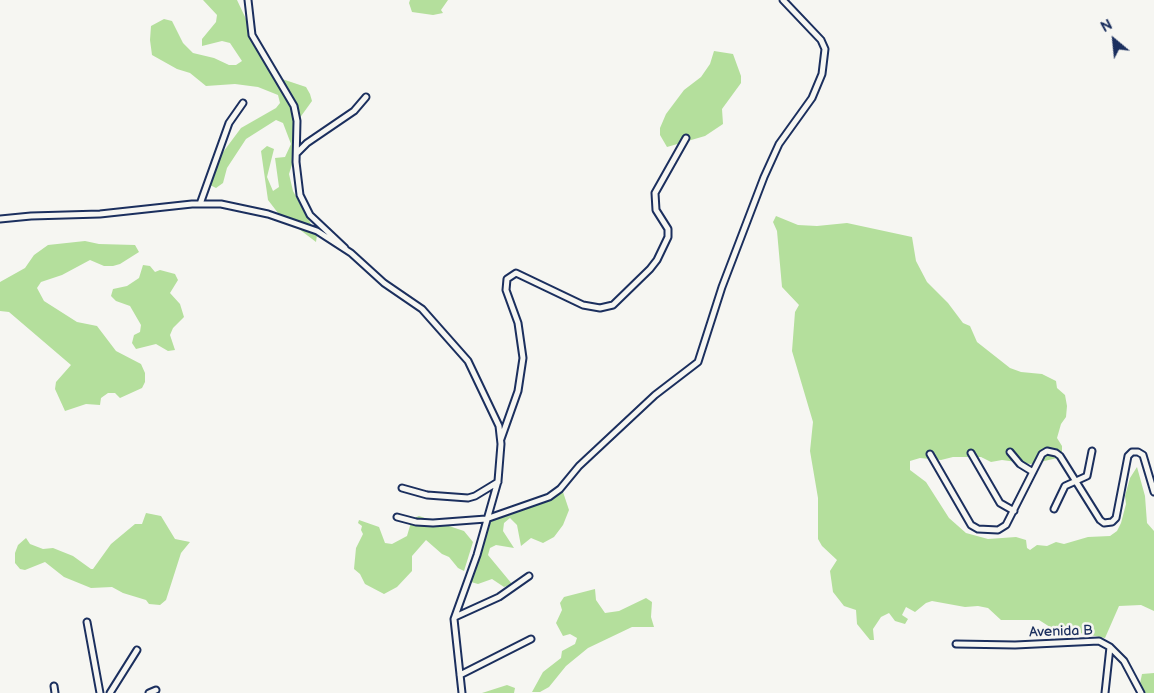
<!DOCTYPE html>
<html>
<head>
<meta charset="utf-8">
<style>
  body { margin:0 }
  #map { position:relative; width:1154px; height:693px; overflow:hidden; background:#f6f6f2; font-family:"Balsamiq Sans",sans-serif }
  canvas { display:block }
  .north { position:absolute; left:1089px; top:15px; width:50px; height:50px; -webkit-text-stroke:4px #f6f6f2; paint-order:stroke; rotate:332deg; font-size:14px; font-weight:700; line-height:20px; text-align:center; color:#1b2f5e }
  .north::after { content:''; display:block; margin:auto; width:18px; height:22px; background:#1b2f5e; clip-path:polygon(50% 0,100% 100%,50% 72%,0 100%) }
</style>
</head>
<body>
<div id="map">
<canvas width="1154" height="693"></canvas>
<div class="north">N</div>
</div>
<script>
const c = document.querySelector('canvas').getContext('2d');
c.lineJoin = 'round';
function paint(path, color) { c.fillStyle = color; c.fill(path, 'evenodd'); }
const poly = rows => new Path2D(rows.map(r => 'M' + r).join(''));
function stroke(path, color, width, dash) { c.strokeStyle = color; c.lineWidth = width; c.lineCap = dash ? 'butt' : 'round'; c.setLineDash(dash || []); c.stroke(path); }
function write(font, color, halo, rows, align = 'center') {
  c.font = font + ' "Balsamiq Sans",sans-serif'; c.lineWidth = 5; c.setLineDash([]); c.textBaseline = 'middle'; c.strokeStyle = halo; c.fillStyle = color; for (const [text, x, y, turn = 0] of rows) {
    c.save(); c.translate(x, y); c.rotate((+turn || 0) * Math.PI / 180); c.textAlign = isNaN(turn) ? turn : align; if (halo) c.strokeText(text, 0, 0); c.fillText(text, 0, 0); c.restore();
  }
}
const green = poly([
  [203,0,237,0,273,76,306,87,310,94,312,101,299,119,300,140,289,174,293,191,317,235,316,242,278,213,268,200,261,151,267,146,274,149,267,177,273,191,279,187,275,158,285,157,291,144,283,123,276,120,246,139,227,168,223,183,216,188,210,185,206,178,209,171,241,128,276,108,280,103,278,95,258,87,235,84,206,86,190,73,177,69,152,55,150,40,151,26,164,19,172,21,183,43,193,53,214,58,229,65,236,65,242,61,230,43,222,41,202,46,202,39,216,22,217,15],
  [410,0,448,0,441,10,443,13,433,15,412,12,409,3],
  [714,51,733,54,741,76,741,83,722,109,723,124,705,136,667,147,660,135,660,128,666,114,684,90,701,77,710,64],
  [776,216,798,225,817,226,847,223,912,237,916,261,927,282,948,303,963,323,970,326,977,342,1010,368,1021,372,1042,374,1056,381,1057,388,1065,395,1067,406,1066,417,1061,424,1057,438,1062,446,1062,457,1031,464,1002,460,991,462,981,457,953,457,941,460,920,458,910,461,910,470,926,482,949,518,966,533,988,539,1016,537,1026,540,1027,548,1030,550,1037,545,1047,546,1056,542,1064,544,1088,537,1110,536,1117,531,1121,523,1126,504,1125,496,1130,478,1137,467,1145,496,1147,523,1154,531,1154,611,1141,605,1119,606,1105,638,1050,627,1039,620,1001,620,988,608,978,606,965,607,932,601,926,603,915,612,906,607,902,615,908,619,905,624,895,621,889,613,881,617,873,629,874,640,870,640,857,624,856,610,844,606,833,592,830,571,837,560,822,546,818,539,818,498,810,451,813,422,792,351,795,312,799,305,782,287,777,231,773,222],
  [85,241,99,244,135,245,139,252,120,264,113,266,104,266,90,260,62,275,41,282,37,288,44,301,77,322,97,326,116,351,141,364,145,373,145,382,142,388,120,398,115,393,108,393,101,398,100,405,86,404,65,411,55,389,56,382,71,365,9,312,0,311,0,282,25,268,34,255,48,245],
  [143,265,150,266,155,272,160,270,175,274,178,280,170,293,180,304,184,317,173,328,170,335,175,350,168,351,156,344,136,349,132,343,134,335,140,332,141,325,130,306,116,301,111,296,113,289,127,286,139,278],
  [563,492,569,510,563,525,554,537,543,543,531,538,521,546,517,525,510,518,504,523,503,531,514,548,496,545,490,548,488,555,512,584,504,587,492,579,478,584,471,582,469,578,488,510,495,513],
  [146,513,161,516,175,539,190,542,181,553,166,600,160,605,149,604,146,600,123,593,112,587,91,588,64,577,45,562,25,570,20,569,15,563,15,553,18,545,26,538,30,544,43,549,53,548,73,556,91,569,93,569,111,544,135,524,142,524],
  [419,516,464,531,473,542,464,571,458,568,449,557,442,554,426,540,412,556,412,571,397,587,384,594,365,584,360,574,354,569,356,548,363,534,361,530,362,526,358,523,359,520,379,527,385,543,392,544,407,536,412,519],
  [595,589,596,600,605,613,619,611,646,598,652,602,651,617,654,627,632,627,588,648,566,666,549,687,540,692,532,692,543,672,561,658,562,651,575,644,577,638,570,634,563,636,556,623,562,610,560,603,564,597],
  [1154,673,1154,693,1138,693,1142,674],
  [507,685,515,688,514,693,482,693]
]);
const minor = poly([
  [248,0,252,35,294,106,297,121,296,162,300,195,310,215,345,248],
  [297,153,307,143,354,111,366,97],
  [200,204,229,123,243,103],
  [0,219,31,216,100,214,192,204,221,204,268,214,317,231,351,253,384,283,422,309,468,361,499,426,501,444,498,481,477,555,454,619,462,693],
  [501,439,518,391,523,358,518,323,506,290,507,279,516,273,583,305,600,308,613,305,650,269,657,260,668,237,668,229,656,210,655,193,686,138],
  [1010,452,1020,464,1033,472],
  [971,453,1000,503,1014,511],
  [930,454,971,525,978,529,998,530,1006,525,1042,454,1047,451,1056,453,1060,456,1100,520,1104,523,1112,522,1116,518,1128,456,1132,452,1138,452,1143,455,1154,492],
  [402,488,427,495,468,498,475,496,498,482],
  [1054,509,1065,486,1087,476,1092,451],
  [397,517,416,522,433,523,486,519,549,497,560,489,579,466,655,395,698,362,722,287,764,177,779,144,812,98,822,74,825,49,821,40,783,0],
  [455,617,499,597,529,576],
  [87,622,100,693],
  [956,644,1015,645,1099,641,1110,647,1124,661,1141,693],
  [460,675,531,639],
  [54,686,55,693],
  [110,693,137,650],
  [149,693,156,690],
  [1105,693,1110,647]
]);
const streetNames = [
  ["Avenida B",1061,632,-2]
];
paint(green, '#b4df9c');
stroke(minor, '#1b2f5e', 9);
stroke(minor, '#f6f6f2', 5);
write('14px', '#1b2f5e', '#f6f6f2', streetNames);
</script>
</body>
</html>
